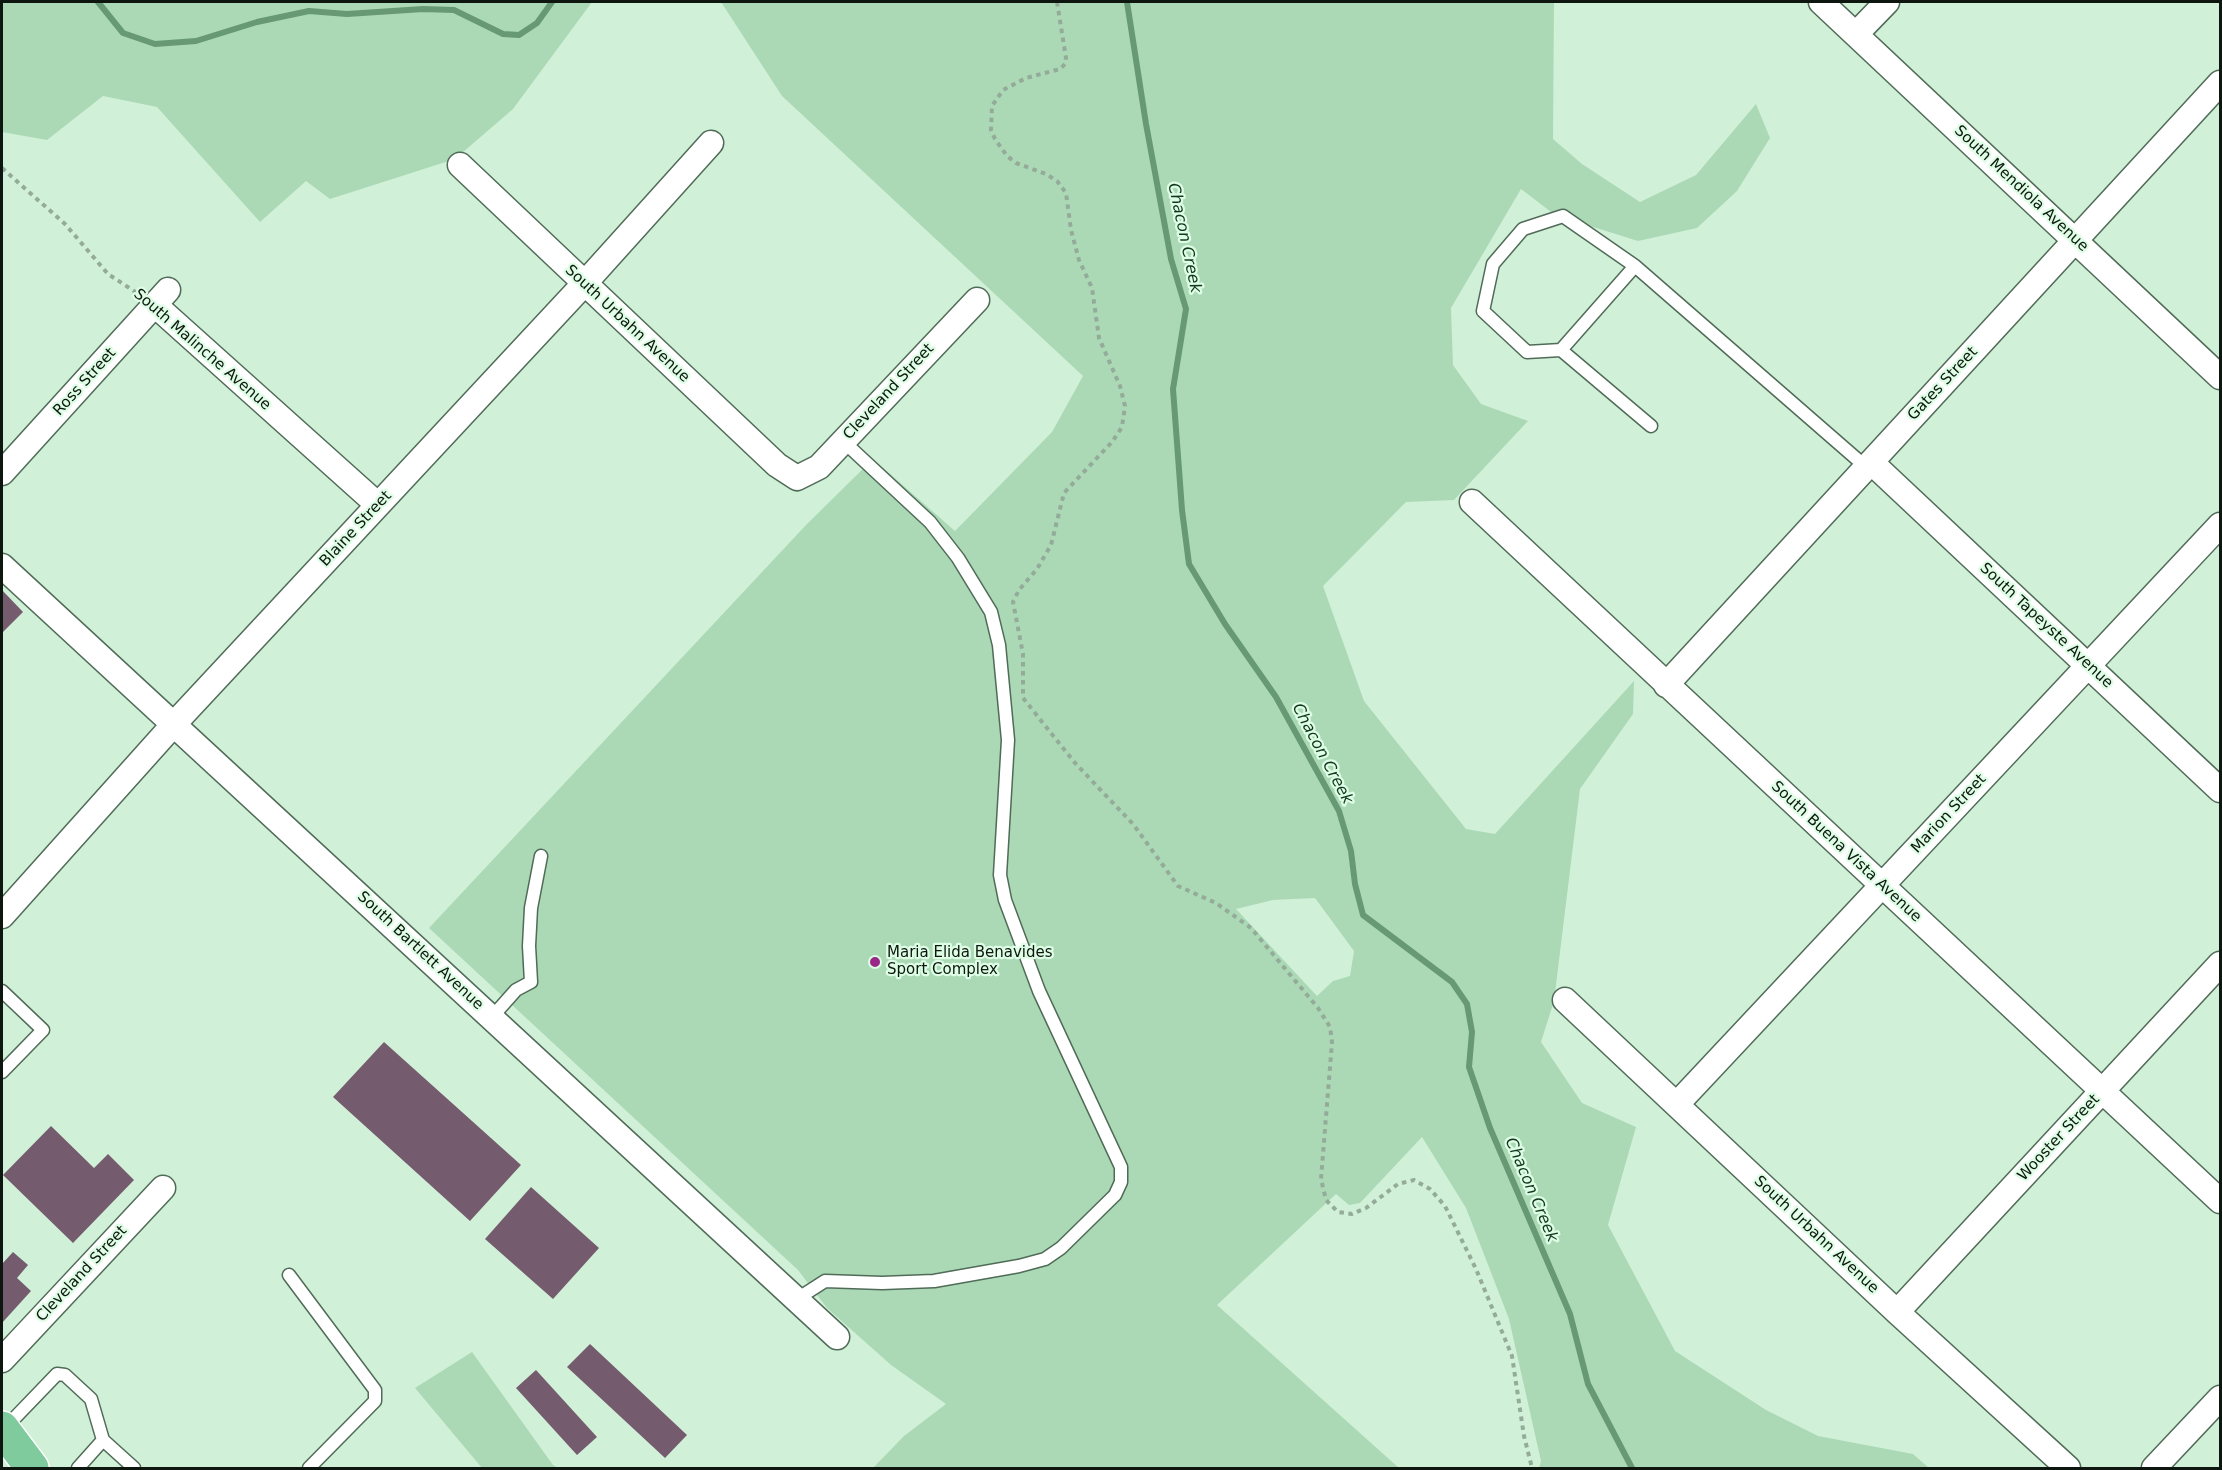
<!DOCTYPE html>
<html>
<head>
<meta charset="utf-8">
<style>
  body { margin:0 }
  #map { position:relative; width:2222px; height:1470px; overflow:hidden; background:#d1f0d8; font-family:"DejaVu Sans",sans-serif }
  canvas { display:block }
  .frame { position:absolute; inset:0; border:3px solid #0d170f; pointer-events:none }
</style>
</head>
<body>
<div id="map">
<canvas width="2222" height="1470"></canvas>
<div class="frame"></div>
</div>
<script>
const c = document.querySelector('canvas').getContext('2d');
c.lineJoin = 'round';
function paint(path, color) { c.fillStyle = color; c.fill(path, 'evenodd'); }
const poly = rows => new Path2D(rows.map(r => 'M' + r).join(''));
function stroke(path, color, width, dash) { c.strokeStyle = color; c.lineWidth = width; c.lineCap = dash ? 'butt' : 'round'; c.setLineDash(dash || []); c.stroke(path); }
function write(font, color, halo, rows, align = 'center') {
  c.font = font + ' "DejaVu Sans",sans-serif'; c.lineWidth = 4.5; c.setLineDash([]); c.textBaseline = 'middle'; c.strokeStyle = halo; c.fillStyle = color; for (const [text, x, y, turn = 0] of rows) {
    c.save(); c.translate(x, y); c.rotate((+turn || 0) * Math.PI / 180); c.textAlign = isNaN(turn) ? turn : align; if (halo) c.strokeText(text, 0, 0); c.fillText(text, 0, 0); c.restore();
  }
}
const green = poly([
  [2,2,592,2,513,109,455,159,330,199,306,181,260,222,157,107,103,96,47,140,2,132],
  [721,2,1554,2,1553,139,1582,164,1640,202,1696,175,1756,104,1770,138,1737,191,1697,228,1638,241,1555,215,1521,189,1451,308,1453,365,1481,404,1528,421,1454,500,1406,502,1323,586,1364,701,1466,829,1495,834,1634,681,1633,714,1580,789,1554,1001,1541,1042,1582,1103,1636,1127,1608,1225,1675,1351,1766,1410,1818,1436,1913,1454,1929,1468,1539,1468,1541,1461,1509,1319,1466,1208,1422,1137,1360,1203,1349,1205,1336,1194,1217,1305,1399,1468,873,1468,904,1436,946,1404,891,1365,827,1308,798,1270,429,928,806,525,873,459,955,531,1052,432,1083,376,782,96],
  [1315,898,1354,951,1350,976,1333,981,1317,996,1236,909,1273,900],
  [472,1352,553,1465,558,1468,482,1468,415,1388]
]);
const stream = poly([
  [98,2,123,33,155,44,196,41,257,22,309,11,347,14,423,9,454,10,503,34,519,35,537,23,552,2],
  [1127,2,1146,124,1171,259,1186,309,1173,389,1182,510,1189,564,1225,624,1276,697,1339,811,1351,851,1355,884,1363,915,1452,982,1467,1004,1472,1032,1469,1067,1490,1128,1570,1314,1588,1384,1632,1468]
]);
const building = poly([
  [2,590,23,612,2,633],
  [384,1042,521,1165,470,1221,333,1097],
  [51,1126,94,1168,108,1154,134,1180,73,1243,3,1175],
  [531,1187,599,1248,553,1299,485,1239],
  [13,1252,28,1265,17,1278,31,1291,2,1323,2,1264],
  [590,1344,687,1435,665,1458,567,1367],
  [536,1370,597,1437,577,1455,516,1388]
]);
const path = poly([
  [1057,2,1066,58,1065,64,1060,69,1026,78,1003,90,992,106,991,130,995,139,1007,156,1016,163,1046,174,1057,181,1066,193,1071,230,1079,260,1092,288,1099,338,1120,386,1125,406,1122,427,1112,442,1064,493,1051,545,1037,569,1019,590,1013,602,1023,654,1023,698,1075,763,1133,824,1178,886,1216,903,1251,928,1318,1008,1330,1027,1332,1042,1321,1179,1326,1200,1338,1212,1352,1214,1366,1208,1398,1184,1414,1180,1430,1189,1445,1206,1476,1269,1512,1356,1524,1436,1532,1468],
  [2,168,65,224,108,274,137,293]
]);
const lane = poly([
  [1635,266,1561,350,1527,352,1483,311,1493,264,1523,229,1563,216,1635,266,1866,467],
  [1561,350,1651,426],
  [2,991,43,1030,2,1072],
  [492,1017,516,990,531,982,529,946,531,908,541,856],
  [289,1275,375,1390,375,1401,309,1468],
  [797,1299,825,1281,882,1283,934,1281,1019,1266,1045,1259,1061,1248,1115,1195,1121,1182,1121,1167,1039,991,1005,900,1000,875,1008,740,999,645,991,612,958,558,930,522,843,441],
  [5,1428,57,1374,65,1375,91,1399,103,1440,134,1468],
  [78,1468,103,1440]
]);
const street = poly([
  [1821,2,2220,377],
  [1856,34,1887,2],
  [460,165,777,465,797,478,819,467,977,300],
  [155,305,378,505],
  [1871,462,2220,790],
  [2,473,168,290],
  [1472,502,2220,1201],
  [2,566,837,1337],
  [1666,685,2220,83],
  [2,916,174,724,584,284,711,143],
  [1565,1000,1897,1312,2068,1468],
  [1677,1104,2220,525],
  [1897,1312,2220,964],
  [2,1360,163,1188],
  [2154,1468,2220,1398]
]);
const primary = poly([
  [2,1428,32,1468]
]);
const markers = [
  [875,962,6,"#992887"]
];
const streetNames = [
  ["South Mendiola Avenue",2021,189,43],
  ["South Urbahn Avenue",627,324,43],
  ["South Malinche Avenue",202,350,41],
  ["Ross Street",85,382,-48],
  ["Gates Street",1943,384,-47],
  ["Cleveland Street",889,392,-47],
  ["Blaine Street",356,529,-47],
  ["South Tapeyste Avenue",2046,626,43],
  ["Marion Street",1949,814,-47],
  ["South Buena Vista Avenue",1846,852,43],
  ["South Bartlett Avenue",420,951,43],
  ["Wooster Street",2059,1138,-47],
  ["South Urbahn Avenue",1816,1235,43],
  ["Cleveland Street",82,1274,-47]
];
const poiNames = [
  ["Maria Elida Benavides",887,953],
  ["Sport Complex",887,970]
];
const waterNames = [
  ["Chacon Creek",1184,238,78],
  ["Chacon Creek",1322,754,62],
  ["Chacon Creek",1531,1190,67]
];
paint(green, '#abd9b6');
stroke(stream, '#679974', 6);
paint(building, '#755b6e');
stroke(lane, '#506b57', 15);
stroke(street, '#506b57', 27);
stroke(primary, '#fff', 36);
stroke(path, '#93ab98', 4, [4.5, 4.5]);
stroke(lane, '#fff', 12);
stroke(street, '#fff', 24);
stroke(primary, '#7fcb9d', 33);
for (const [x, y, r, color] of markers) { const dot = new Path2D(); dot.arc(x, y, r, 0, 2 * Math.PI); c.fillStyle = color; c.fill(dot); stroke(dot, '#defde5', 2); }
write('15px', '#0d170f', '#defde5', streetNames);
write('15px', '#0d170f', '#defde5', poiNames, 'left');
write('italic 16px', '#11381e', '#defde5', waterNames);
</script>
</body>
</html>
